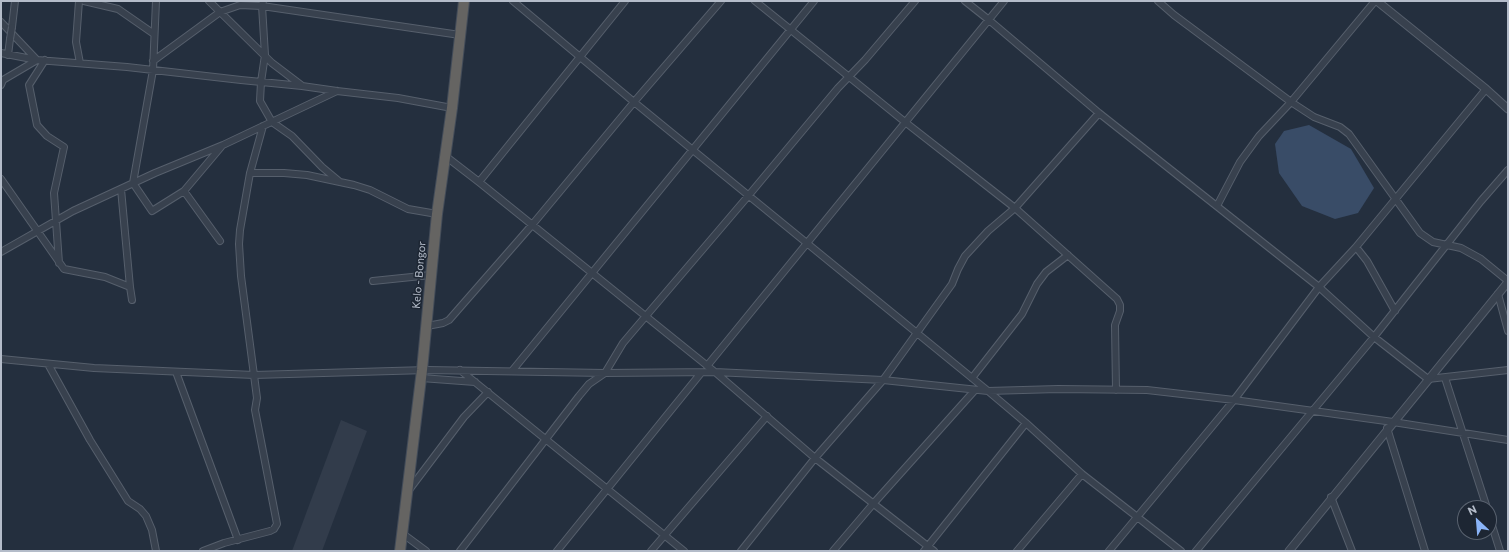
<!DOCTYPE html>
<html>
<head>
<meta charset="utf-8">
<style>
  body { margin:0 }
  #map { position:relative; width:1509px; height:552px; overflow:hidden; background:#242f3e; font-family:Commissioner,sans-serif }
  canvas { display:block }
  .frame { position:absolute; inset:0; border:2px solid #b4bcc9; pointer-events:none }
  .north { position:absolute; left:1457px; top:500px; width:40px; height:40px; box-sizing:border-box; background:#1d2633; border:1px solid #59626f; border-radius:50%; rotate:334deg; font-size:11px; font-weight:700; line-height:16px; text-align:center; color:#b4bcc9 }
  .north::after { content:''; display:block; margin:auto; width:14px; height:18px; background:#8ab4f8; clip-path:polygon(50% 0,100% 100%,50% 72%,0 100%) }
</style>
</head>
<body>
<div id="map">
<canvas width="1509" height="552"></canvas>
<div class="frame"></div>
<div class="north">N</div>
</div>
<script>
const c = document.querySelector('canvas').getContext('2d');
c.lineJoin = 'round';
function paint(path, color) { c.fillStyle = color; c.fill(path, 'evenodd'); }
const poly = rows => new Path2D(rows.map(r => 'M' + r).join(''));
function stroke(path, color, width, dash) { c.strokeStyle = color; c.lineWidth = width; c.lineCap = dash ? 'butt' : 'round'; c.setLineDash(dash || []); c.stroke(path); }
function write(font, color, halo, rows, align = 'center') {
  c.font = font + ' Commissioner,sans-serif'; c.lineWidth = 3; c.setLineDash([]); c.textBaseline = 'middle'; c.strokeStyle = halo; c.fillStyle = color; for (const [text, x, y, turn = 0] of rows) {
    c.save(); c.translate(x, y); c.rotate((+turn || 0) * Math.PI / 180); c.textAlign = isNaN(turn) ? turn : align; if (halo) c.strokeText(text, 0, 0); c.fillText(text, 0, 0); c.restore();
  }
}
const airport = poly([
  [341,420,367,431,322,551,292,551]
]);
const water = poly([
  [1309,125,1351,149,1374,188,1358,213,1335,219,1302,206,1279,173,1275,144,1284,131]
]);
const minor = poly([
  [79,1,76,42,80,63],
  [84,1,118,9,154,34],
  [156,1,153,70,133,183,152,211,184,191,221,147],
  [209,1,272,63,301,85],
  [263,1,262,6,265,55,261,82,260,101,272,122,292,136,322,167,340,182],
  [513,1,634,102,988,391,1026,423,1082,474,1181,551],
  [755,1,905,122,1015,208,1117,299,1120,305,1120,311,1115,325,1116,390],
  [965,1,989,20,1099,113,1319,287,1374,337,1428,379,1508,370],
  [1158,1,1174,15,1291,102,1314,117,1340,127,1349,134,1420,233,1433,242,1461,248,1481,259,1508,281],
  [1,22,37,60,3,80,1,85],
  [12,27,15,1],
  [1,53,37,60,127,67,241,80,302,86,337,91,398,98,452,108],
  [8,55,10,39],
  [45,60,29,85,37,125,47,136,64,147,54,193,59,263],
  [153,61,220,12,240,5,262,6,460,35],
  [444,155,479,182,715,372,815,458,934,551],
  [250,173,284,173,307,175,354,185,370,190,408,209,437,214],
  [1,179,64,269,105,277,130,287,132,300],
  [479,182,625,1],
  [121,189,130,287],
  [184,191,220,241],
  [1217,206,1240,162,1259,136,1291,102,1375,1],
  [1356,247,1486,89],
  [1,252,73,211,155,173,223,145,337,91],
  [373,281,431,275],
  [1498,294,1508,331],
  [427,326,443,323,449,320,532,225,634,102,721,1],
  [1,359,94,368,254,375,427,370,605,373,715,372,883,380,988,391,1058,389,1147,390,1234,400,1393,422,1508,440],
  [48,364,90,440,128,501,140,509,146,516,152,530,156,551],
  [707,366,1004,1],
  [460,370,684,551],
  [512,371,814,1],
  [176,372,238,540],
  [421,378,475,382],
  [972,378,1022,314,1037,284,1046,272,1068,255],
  [1445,378,1487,508],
  [1387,428,1425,551],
  [409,490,464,417,488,392],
  [1331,497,1352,551],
  [1489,516,1500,551],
  [403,534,426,551],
  [203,551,224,543,270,531,274,529,277,524,255,410,257,398,241,276,239,244,240,230,250,173,263,126],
  [460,551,579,396,589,384,605,373,623,343,634,330,749,195,838,88,865,60,915,1],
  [557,551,701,373],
  [651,551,767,416],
  [741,551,815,458,883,380,952,284,958,269,965,256,988,231,1015,208,1099,113],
  [833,551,873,504,975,390],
  [924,551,1026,423],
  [1017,551,1082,474],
  [1109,551,1234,400,1319,287,1356,247,1367,261,1395,311],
  [1196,551,1374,337,1481,201,1508,170]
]);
const tertiary = poly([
  [1377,1,1486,89,1508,109],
  [1289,551,1508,282]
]);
const trunk = poly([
  [400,551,422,370,437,214,452,108,464,1]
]);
const minorBridge = poly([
  [10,39,12,27]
]);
const streetNames = [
  ["Kelo - Bongor",419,275,-85]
];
paint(airport, '#323c4b');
paint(water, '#394c67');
stroke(minor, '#565f6c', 8);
stroke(tertiary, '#565f6c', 9);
stroke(trunk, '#434c59', 12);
stroke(minor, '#38414e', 6);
stroke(tertiary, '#38414e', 7);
stroke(trunk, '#656462', 10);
stroke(minorBridge, '#565f6c', 8, []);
stroke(minorBridge, '#38414e', 6);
write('11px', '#b4bcc9', '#1d2633', streetNames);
</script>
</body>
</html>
